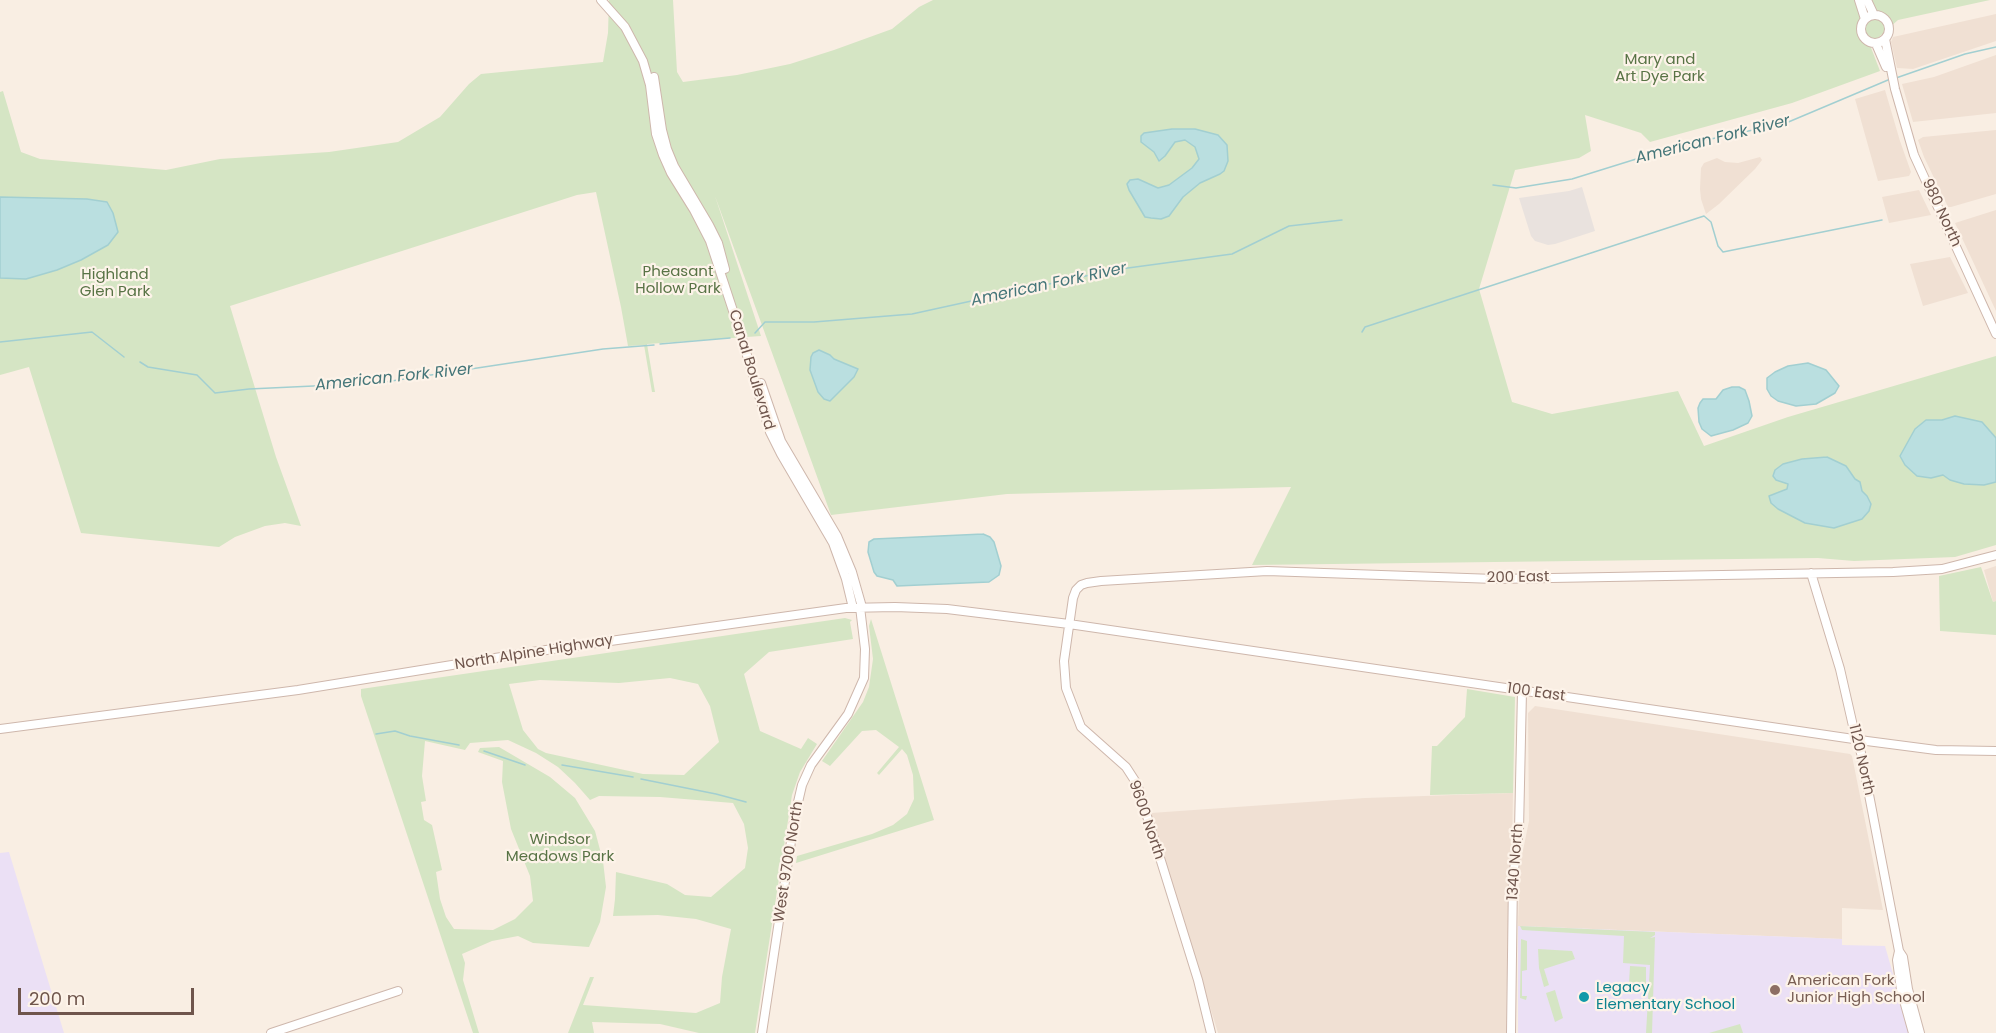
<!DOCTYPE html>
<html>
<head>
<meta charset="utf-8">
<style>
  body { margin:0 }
  #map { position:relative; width:1996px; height:1033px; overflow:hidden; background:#f9eee3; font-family:Poppins,sans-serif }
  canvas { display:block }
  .scale { position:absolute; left:18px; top:988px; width:176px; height:27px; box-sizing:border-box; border:3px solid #6f554c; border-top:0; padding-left:8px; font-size:18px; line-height:21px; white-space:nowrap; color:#6f554c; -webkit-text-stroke:4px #fdf3e9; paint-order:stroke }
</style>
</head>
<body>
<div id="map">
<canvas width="1996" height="1033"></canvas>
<div class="scale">200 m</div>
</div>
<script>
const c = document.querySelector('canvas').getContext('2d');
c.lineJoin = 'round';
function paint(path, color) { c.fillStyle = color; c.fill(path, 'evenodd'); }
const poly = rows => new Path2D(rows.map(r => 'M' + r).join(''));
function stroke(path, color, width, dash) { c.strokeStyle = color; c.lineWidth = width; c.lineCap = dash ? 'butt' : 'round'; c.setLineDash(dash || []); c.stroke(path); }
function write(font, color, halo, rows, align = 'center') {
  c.font = font + ' Poppins,sans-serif'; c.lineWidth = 4.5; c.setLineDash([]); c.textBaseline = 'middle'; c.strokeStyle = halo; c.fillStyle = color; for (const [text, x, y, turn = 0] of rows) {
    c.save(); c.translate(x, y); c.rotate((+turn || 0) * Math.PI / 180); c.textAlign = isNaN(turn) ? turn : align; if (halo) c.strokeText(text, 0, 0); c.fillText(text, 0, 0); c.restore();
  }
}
const residential = poly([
  [1996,14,1996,41,1913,69,1897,68,1891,42,1893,37],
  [1996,55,1996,113,1913,122,1902,84,1934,77],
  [1885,90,1900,141,1911,172,1909,176,1878,181,1855,99],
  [1996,130,1996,194,1951,207,1948,207,1924,157,1918,140,1923,137],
  [1760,157,1762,160,1755,169,1719,204,1706,214,1701,199,1700,189,1701,168,1704,163,1717,158,1725,162,1738,163],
  [1919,190,1931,215,1889,223,1882,197],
  [1996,210,1996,311,1955,223],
  [1950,257,1968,293,1923,306,1910,264],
  [1996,566,1996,601,1993,602,1984,570],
  [1535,706,1850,754,1852,756,1883,910,1842,908,1842,939,1518,926,1520,865,1529,821,1528,713],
  [1513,793,1512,848,1509,872,1506,1033,1218,1033,1151,813,1365,798]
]);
const industrial = poly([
  [1582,187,1595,231,1555,244,1548,245,1535,241,1531,236,1519,198,1569,191]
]);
const education = poly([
  [9,852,64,1033,0,1033,0,853],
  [1518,926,1842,939,1842,945,1885,946,1910,1033,1518,1033]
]);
const green = poly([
  [609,0,673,0,677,72,683,82,737,75,790,64,834,50,892,29,919,7,933,0,1990,0,1898,20,1870,45,1880,71,1792,103,1650,142,1641,133,1585,115,1591,151,1579,158,1515,170,1479,289,1512,402,1552,414,1678,391,1704,446,1788,417,1996,356,1996,545,1955,557,1854,561,1818,558,1252,565,1291,487,1007,494,831,515,715,196,761,336,647,344,655,392,652,392,644,345,628,346,621,307,596,192,577,195,230,306,276,457,301,526,285,523,265,526,235,537,219,547,81,533,29,367,0,375,0,92,3,91,21,152,40,159,166,170,220,159,329,152,398,142,440,117,469,84,481,74,603,62,608,33],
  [1981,567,1993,602,1996,601,1996,635,1940,631,1939,576],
  [845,618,852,620,850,622,853,639,769,652,744,674,760,731,801,749,808,738,817,744,800,772,792,795,755,1033,699,1033,660,1024,592,1022,594,1033,568,1033,590,977,594,977,583,1005,696,1013,720,1003,722,977,731,929,696,919,658,915,613,916,615,899,616,872,667,884,685,895,711,897,745,868,748,848,744,824,733,803,660,797,599,796,590,800,575,783,558,767,536,753,508,740,470,743,465,750,425,741,422,776,426,801,421,802,424,820,432,825,442,870,436,872,440,899,446,917,454,929,493,930,515,919,533,901,530,876,511,829,502,782,503,761,478,752,480,748,499,747,550,777,575,798,595,831,603,861,606,887,600,922,589,947,533,943,518,936,492,941,462,954,465,963,463,980,479,1033,473,1033,361,696,361,689],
  [670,678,698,684,710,706,719,742,684,775,643,774,546,753,538,749,523,730,509,684,540,680,619,683],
  [871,619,934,820,796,863,797,856,872,834,893,825,907,814,914,799,913,775,907,755,902,749,879,775,877,773,899,747,876,730,862,731,830,766,822,761,863,702,869,687,873,659,869,626],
  [1467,689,1515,697,1513,793,1430,795,1432,746,1437,746,1465,717],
  [1520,926,1655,932,1655,935,1650,938,1655,937,1652,1033,1646,1033,1650,965,1623,963,1624,936,1522,930],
  [1521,939,1527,941,1527,970,1522,971,1522,996,1527,996,1526,1000,1520,998],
  [1538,949,1572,951,1575,959,1544,969,1549,985,1544,987,1539,968],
  [1630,966,1646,967,1646,984,1629,983],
  [1555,990,1563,1018,1555,1022,1546,993],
  [1740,1024,1743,1033,1709,1033]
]);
const water = poly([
  [1172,129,1195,129,1218,135,1227,145,1228,161,1224,171,1220,174,1200,183,1183,197,1169,216,1161,219,1151,218,1145,217,1129,190,1127,184,1130,180,1138,179,1158,188,1169,185,1192,168,1199,159,1195,147,1185,140,1175,142,1165,156,1159,161,1154,152,1141,142,1141,136,1144,133,1172,129],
  [0,197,87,199,107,202,113,213,118,232,108,245,81,260,57,270,26,279,0,278,0,197],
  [819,350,830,355,834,359,858,369,854,377,830,401,824,399,818,392,810,370,811,357,813,353,819,350],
  [1808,363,1826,370,1839,386,1835,393,1816,404,1796,406,1778,401,1771,396,1767,389,1767,378,1775,372,1788,366,1808,363],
  [1732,387,1739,387,1745,390,1749,401,1752,416,1748,423,1733,430,1711,436,1702,429,1699,422,1698,408,1700,403,1703,399,1716,399,1723,390,1732,387],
  [1955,416,1982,422,1996,438,1996,482,1984,485,1964,484,1950,480,1943,475,1931,478,1917,476,1905,465,1900,456,1915,429,1926,420,1942,420,1955,416],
  [1827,457,1846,466,1855,479,1860,482,1862,491,1867,496,1871,504,1869,511,1862,519,1834,528,1805,523,1778,509,1771,503,1769,496,1787,489,1788,484,1776,480,1773,476,1775,470,1783,464,1802,459,1827,457],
  [983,534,990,537,994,542,1001,566,999,575,989,582,897,586,893,580,877,576,874,572,868,552,869,542,874,539,983,534]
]);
const stream = poly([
  [1896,78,1965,54,1996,47],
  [1493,185,1516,188,1572,179,1678,146,1786,123,1888,80],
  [1362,332,1365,327,1704,216,1711,222,1718,246,1723,252,1882,220],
  [755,333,765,322,814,322,912,314,1113,270,1232,254,1289,226,1342,220],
  [0,342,92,332,124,357],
  [660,344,730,338],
  [140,362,148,367,197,375,215,393,249,389,378,383,603,349,654,345],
  [376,734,395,731,410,736,459,745],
  [484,751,525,765],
  [562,765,633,777],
  [641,779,716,794,746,802]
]);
const secondary = poly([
  [601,0,625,27,643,61,650,85,656,134,663,155,671,173,694,210,710,241,740,332,770,432,781,454,833,543,846,579,853,608],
  [1859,0,1865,19],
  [1867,0,1874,15],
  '1861 29a14 14 0 1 1 28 0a14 14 0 1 1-28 0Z',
  [1885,39,1895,89,1914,155,1996,334],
  [1876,44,1886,67],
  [654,77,662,130,667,149,674,166,709,225,718,243,725,269],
  [761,383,781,441,837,536,852,572,862,607],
  [1811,573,1840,669,1853,726,1861,753,1899,951,1903,957,1908,989,1920,1033],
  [0,729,298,690,532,652,767,619,846,608,895,607,947,609,1069,624,1867,741,1936,750,1996,751],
  [1899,951,1897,960,1901,990,1913,1033],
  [271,1033,398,991],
  [762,1033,795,815,802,785,811,765,848,714,864,678,865,649,860,607],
  [1211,1033,1198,980,1137,784,1126,767,1081,727,1066,688,1064,661,1073,598,1076,590,1081,585,1087,583,1101,581,1267,571,1495,579,1893,572,1942,569,1996,555],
  [1511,1033,1513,878,1519,830,1522,691]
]);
const markers = [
  [1775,990,6,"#8d6e63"],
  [1584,997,6,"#0f9aa8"]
];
const parkNames = [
  ["Mary and",1660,60],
  ["Art Dye Park",1660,77],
  ["Pheasant",678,272],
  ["Hollow Park",678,289],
  ["Highland",115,275],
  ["Glen Park",115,292],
  ["Windsor",560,840],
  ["Meadows Park",560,857]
];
const streetNames = [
  ["980 North",1941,213,65],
  ["Canal Boulevard",751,370,73],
  ["200 East",1518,578,-1],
  ["North Alpine Highway",534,653,-9],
  ["100 East",1536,693,8],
  ["1120 North",1861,760,77],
  ["9600 North",1146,820,71],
  ["West 9700 North",789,862,-81],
  ["1340 North",1516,862,-86]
];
const educationNames = [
  ["American Fork",1787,981],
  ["Junior High School",1787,998]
];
const cultureNames = [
  ["Legacy",1596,988],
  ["Elementary School",1596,1005]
];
const waterNames = [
  ["American Fork River",1713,140,-14],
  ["American Fork River",1049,285,-12],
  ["American Fork River",394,378,-6]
];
paint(residential, '#f0e0d3');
paint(industrial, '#e9e2de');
paint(education, '#ebe0f5');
paint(green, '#d5e5c4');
paint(water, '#badfe0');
stroke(water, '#a2cfd1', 1.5);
stroke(stream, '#a2cfd1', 1.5);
stroke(secondary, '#ceb7ac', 10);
stroke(secondary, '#fff', 8);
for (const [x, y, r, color] of markers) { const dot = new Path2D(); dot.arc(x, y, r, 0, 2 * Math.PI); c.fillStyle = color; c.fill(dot); stroke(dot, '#fdf3e9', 2); }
write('15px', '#587345', '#fdf3e9', parkNames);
write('15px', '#6f554c', '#fdf3e9', streetNames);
write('15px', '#785e54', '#fdf3e9', educationNames, 'left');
write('15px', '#0d838f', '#fdf3e9', cultureNames, 'left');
write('italic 16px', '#457679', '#fdf3e9', waterNames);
</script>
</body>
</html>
